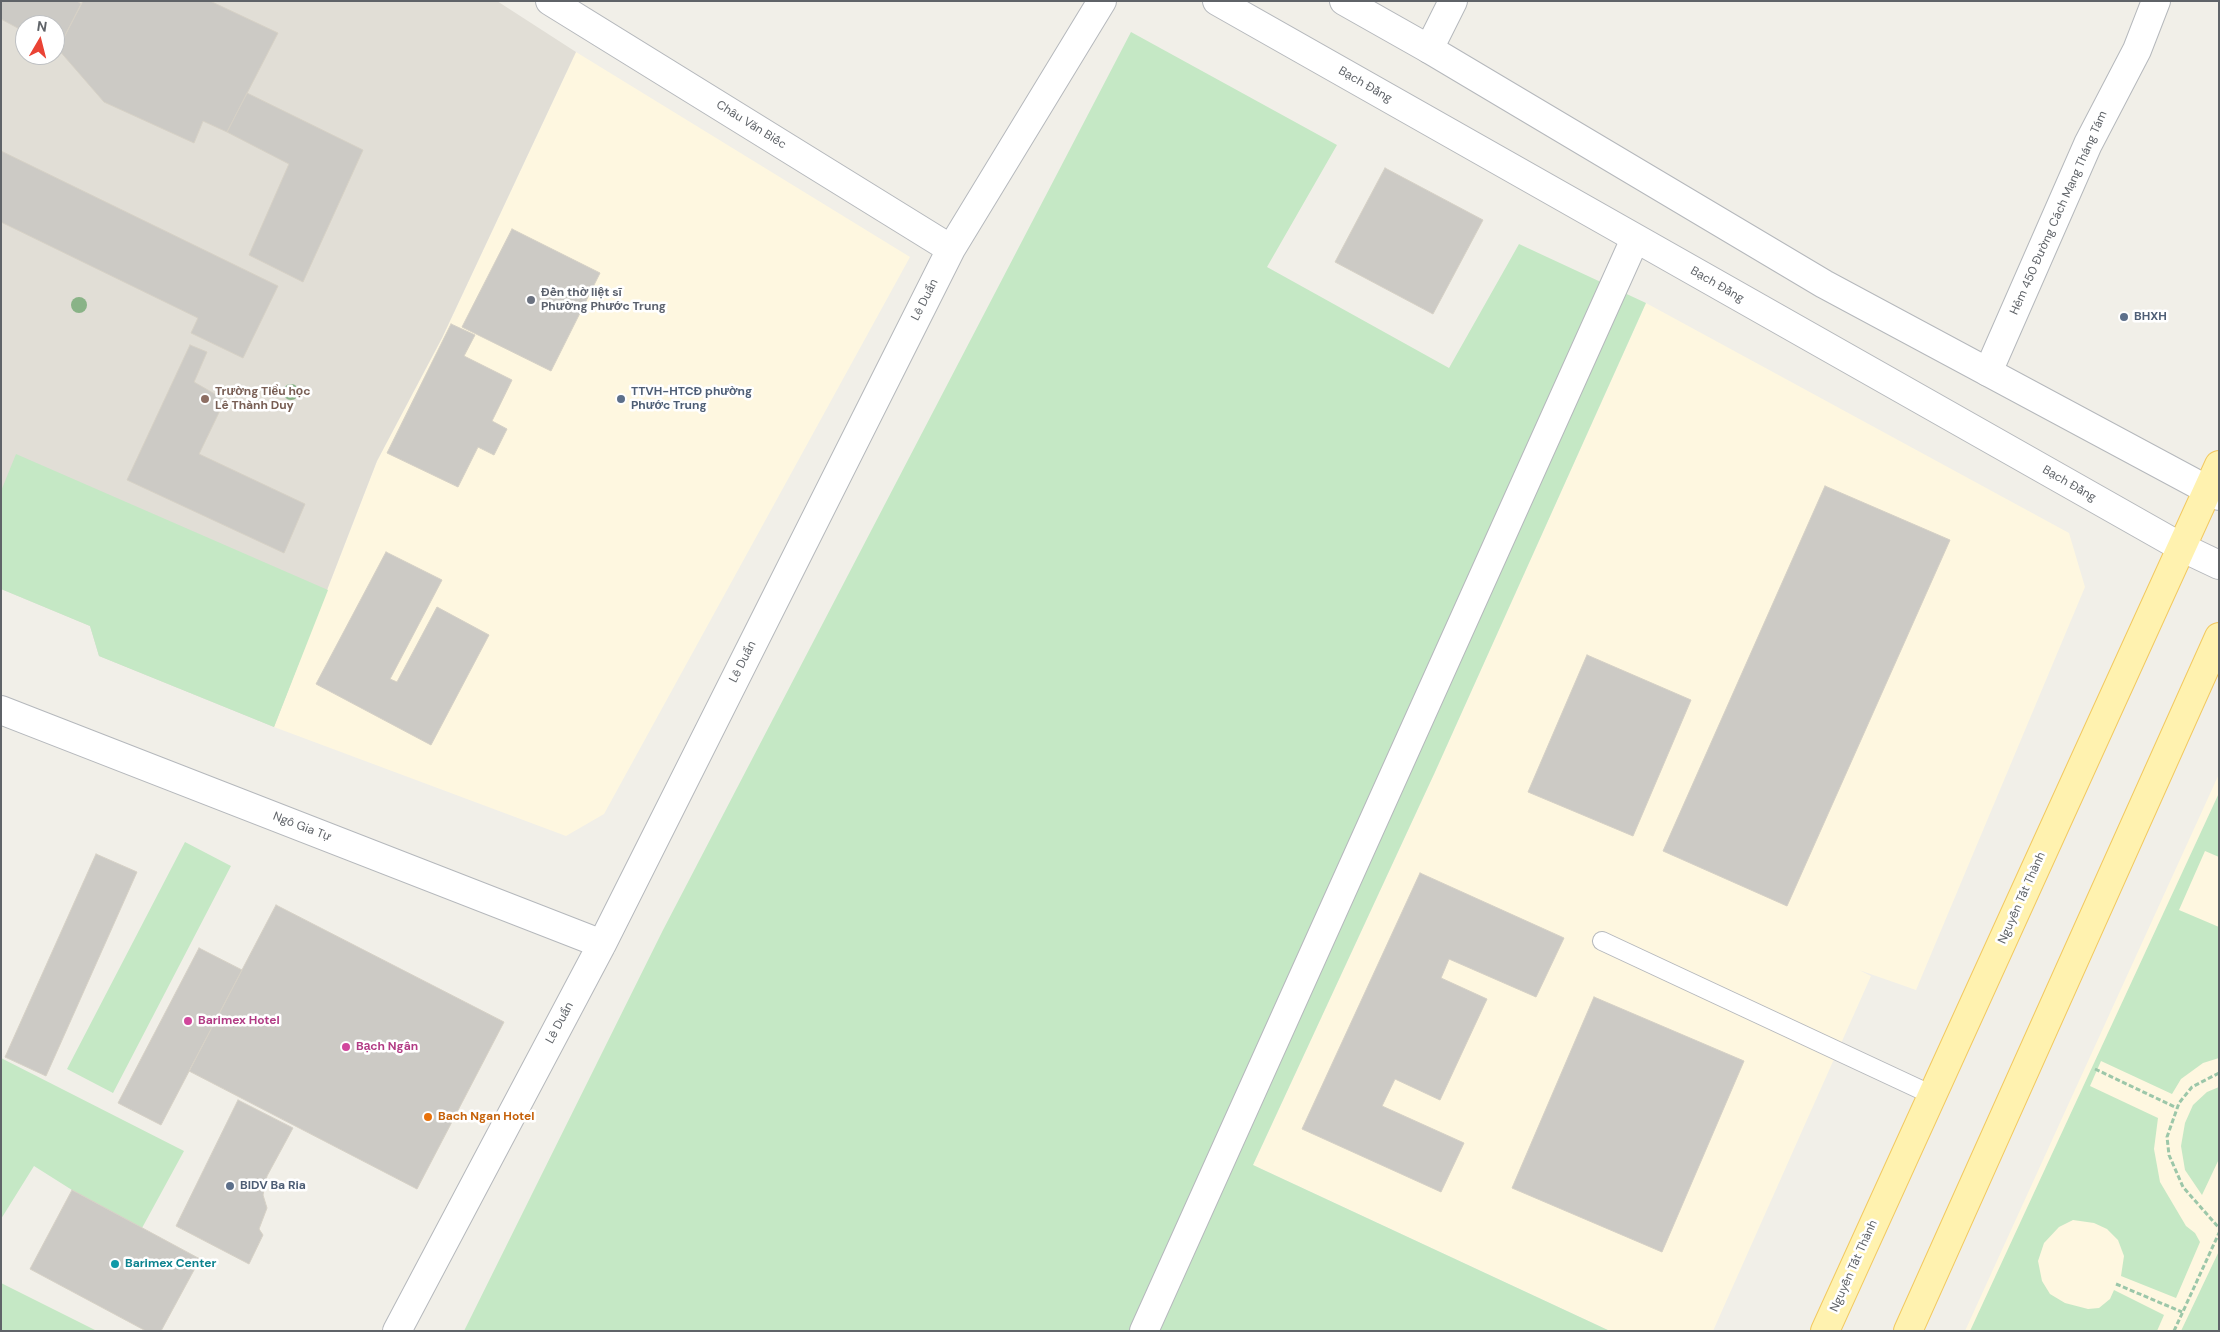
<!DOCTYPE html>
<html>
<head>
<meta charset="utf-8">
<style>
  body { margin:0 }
  #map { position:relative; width:2220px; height:1332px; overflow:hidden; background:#f1efe8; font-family:"DM Sans",sans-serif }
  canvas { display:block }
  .frame { position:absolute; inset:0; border:2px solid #5f6368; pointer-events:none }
  .north { position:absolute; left:15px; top:15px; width:50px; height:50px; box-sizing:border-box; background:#fff; border:1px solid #bfc1c3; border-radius:50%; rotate:8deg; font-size:14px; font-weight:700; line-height:20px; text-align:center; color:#5f6368 }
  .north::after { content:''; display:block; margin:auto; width:18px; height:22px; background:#ea4335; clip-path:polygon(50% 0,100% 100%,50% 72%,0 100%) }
</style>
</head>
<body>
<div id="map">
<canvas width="2220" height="1332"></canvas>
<div class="frame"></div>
<div class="north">N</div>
</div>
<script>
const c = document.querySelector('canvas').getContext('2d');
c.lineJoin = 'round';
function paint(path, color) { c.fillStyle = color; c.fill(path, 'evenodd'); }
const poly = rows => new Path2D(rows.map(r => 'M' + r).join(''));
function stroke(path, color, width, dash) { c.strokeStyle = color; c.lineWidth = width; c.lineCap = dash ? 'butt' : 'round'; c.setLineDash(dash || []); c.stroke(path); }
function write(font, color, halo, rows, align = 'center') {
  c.font = font + ' "DM Sans",sans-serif'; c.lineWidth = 5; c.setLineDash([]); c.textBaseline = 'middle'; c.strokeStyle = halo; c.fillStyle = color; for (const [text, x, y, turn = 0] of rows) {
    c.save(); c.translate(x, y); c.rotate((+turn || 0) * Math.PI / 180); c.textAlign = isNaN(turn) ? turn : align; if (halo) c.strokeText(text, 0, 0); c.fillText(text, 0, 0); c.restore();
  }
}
const commercial = poly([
  [576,52,910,257,604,814,566,836,274,727,377,461,442,338],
  [1646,303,2069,533,2085,587,1916,990,1859,970,1871,976,1713,1331,1610,1331,1253,1165,1435,772],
  [2219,774,2219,1331,1965,1331]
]);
const education = poly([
  [1,1,497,1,576,52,442,338,377,461,274,727,99,656,90,626,1,589],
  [25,25,55,25,55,55,25,55]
]);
const green = poly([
  [1131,32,1337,145,1267,267,1449,368,1519,244,1646,303,1435,772,1253,1165,1610,1331,464,1331,663,930],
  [16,454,328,590,274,727,99,656,90,626,1,589,1,491],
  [2219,793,2219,857,2205,851,2179,910,2219,927,2219,1058,2203,1063,2181,1079,2172,1094,2101,1061,2090,1086,2158,1118,2154,1149,2160,1182,2186,1226,2195,1233,2200,1242,2176,1298,2121,1276,2124,1256,2118,1240,2107,1229,2094,1223,2073,1220,2059,1227,2044,1243,2038,1261,2042,1281,2050,1294,2065,1303,2088,1309,2099,1308,2110,1299,2114,1290,2164,1315,2157,1331,1970,1331],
  [185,842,231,866,113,1093,67,1069],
  [1,1058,184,1151,142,1228,72,1190,34,1166,1,1219],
  [2219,1087,2219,1159,2202,1195,2185,1170,2181,1146,2185,1123,2193,1105,2207,1092],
  [2219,1251,2219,1331,2181,1331],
  [1,1283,97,1331,1,1331]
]);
const building = poly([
  [1,1,77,1,81,4,58,49,55,47,55,25,25,25,25,32,1,19,1,1],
  [83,1,210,1,278,33,227,132,203,121,194,143,104,102,58,49,83,1],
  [247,93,363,150,303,282,249,255,289,164,227,132,247,93],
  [1,151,278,286,243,358,191,333,198,318,1,222,1,151],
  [1385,168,1483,220,1433,314,1335,262,1385,168],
  [512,229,600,273,551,371,462,327,512,229],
  [451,324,475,335,464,356,512,380,492,421,507,429,494,455,478,447,458,487,387,453,451,324],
  [190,345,207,352,194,382,225,400,199,454,305,504,284,553,127,480,190,345],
  [1825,486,1950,540,1787,906,1663,851,1825,486],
  [386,552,442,580,390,679,397,682,437,607,489,635,431,745,316,684,386,552],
  [1587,655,1691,700,1633,836,1528,792,1587,655],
  [96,854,137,872,46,1076,5,1057,96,854],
  [1420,873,1564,938,1536,997,1449,959,1441,978,1487,999,1440,1100,1395,1079,1382,1106,1464,1143,1441,1192,1302,1129,1420,873],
  [276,905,504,1022,417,1189,189,1071,276,905],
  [199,948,242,970,161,1125,118,1103,199,948],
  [1594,997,1744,1061,1662,1252,1512,1188,1594,997],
  [238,1100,293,1128,267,1176,263,1195,267,1208,259,1229,263,1235,249,1264,176,1226,238,1100],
  [72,1190,200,1259,161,1331,146,1331,30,1269,72,1190]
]);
const path = poly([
  [2095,1069,2177,1108],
  [2219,1073,2192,1087,2179,1103,2167,1137,2169,1155,2183,1187,2219,1228],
  [2116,1284,2182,1312],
  [2174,1331,2219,1233]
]);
const service = poly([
  [1602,941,1932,1095]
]);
const minor = poly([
  [550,1,951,249],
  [1429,49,1453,1],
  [1988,372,2088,144,2137,50,2156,1],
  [1,710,602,944],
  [397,1331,602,944,951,249,1102,1],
  [1144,1331,1635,239]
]);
const tertiary = poly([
  [1217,1,2181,547,2219,565],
  [1344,1,1429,49,1824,284,2219,496]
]);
const primary = poly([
  [1825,1331,2219,465],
  [1908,1331,2219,637]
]);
const trees = [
  [79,305],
  [291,392]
];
const markers = [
  [531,300,5,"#6b7280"],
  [2124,317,5,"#5c6f8a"],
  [205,399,5,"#8d6e63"],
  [621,399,5,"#5c6f8a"],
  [188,1021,5,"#d1479c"],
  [346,1047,5,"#d1479c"],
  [428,1117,5,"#e8710a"],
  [230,1186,5,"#5c6f8a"],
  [115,1264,5,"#0f9aa8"]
];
const streetNames = [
  ["Bạch Đằng",1365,85,30],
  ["Châu Văn Biếc",751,125,32],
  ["Hẻm 450 Đường Cách Mạng Tháng Tám",2059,213,-66],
  ["Bạch Đằng",1717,285,30],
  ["Lê Duẩn",925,300,-63],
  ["Bạch Đằng",2069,484,30],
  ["Lê Duẩn",743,662,-63],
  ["Ngô Gia Tự",302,827,21],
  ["Nguyễn Tất Thành",2022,898,-66],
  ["Lê Duẩn",560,1023,-62],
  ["Nguyễn Tất Thành",1854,1266,-66]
];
const worshipNames = [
  ["Đền thờ liệt sĩ",541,293],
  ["Phường Phước Trung",541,307]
];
const serviceNames = [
  ["BHXH",2134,317],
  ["TTVH-HTCĐ phường",631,392],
  ["Phước Trung",631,406],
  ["BIDV Ba Ria",240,1186]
];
const educationNames = [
  ["Trường Tiểu học",215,392],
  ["Lê Thành Duy",215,406]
];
const hotelNames = [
  ["Barimex Hotel",198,1021],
  ["Bạch Ngân",356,1047]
];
const foodNames = [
  ["Bach Ngan Hotel",438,1117]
];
const cultureNames = [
  ["Barimex Center",125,1264]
];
paint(commercial, '#fef7e0');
paint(education, '#e1ded6');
paint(green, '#c5e8c5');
paint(building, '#cccac5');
stroke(building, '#d6d1c6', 1);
stroke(service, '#b5b8bc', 20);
stroke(minor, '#b5b8bc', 30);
stroke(tertiary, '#b5b8bc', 30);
stroke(primary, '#f2c960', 30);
stroke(path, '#9cc7a9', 3, [5, 2.5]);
stroke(service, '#fff', 18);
stroke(minor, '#fff', 28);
stroke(tertiary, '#fff', 28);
stroke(primary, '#fff2af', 28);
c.fillStyle = '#89b387';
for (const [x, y] of trees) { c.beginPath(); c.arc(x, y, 8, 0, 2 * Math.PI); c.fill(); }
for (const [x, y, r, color] of markers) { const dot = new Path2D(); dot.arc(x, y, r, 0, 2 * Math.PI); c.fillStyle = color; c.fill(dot); stroke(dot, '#fff', 2); }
write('12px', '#5f6368', '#fff', streetNames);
write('bold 12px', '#5b616d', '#fff', worshipNames, 'left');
write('bold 12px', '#4e5e75', '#fff', serviceNames, 'left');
write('bold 12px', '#785e54', '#fff', educationNames, 'left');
write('bold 12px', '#b23c85', '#fff', hotelNames, 'left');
write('bold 12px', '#c56008', '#fff', foodNames, 'left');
write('bold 12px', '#0d838f', '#fff', cultureNames, 'left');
</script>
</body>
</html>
